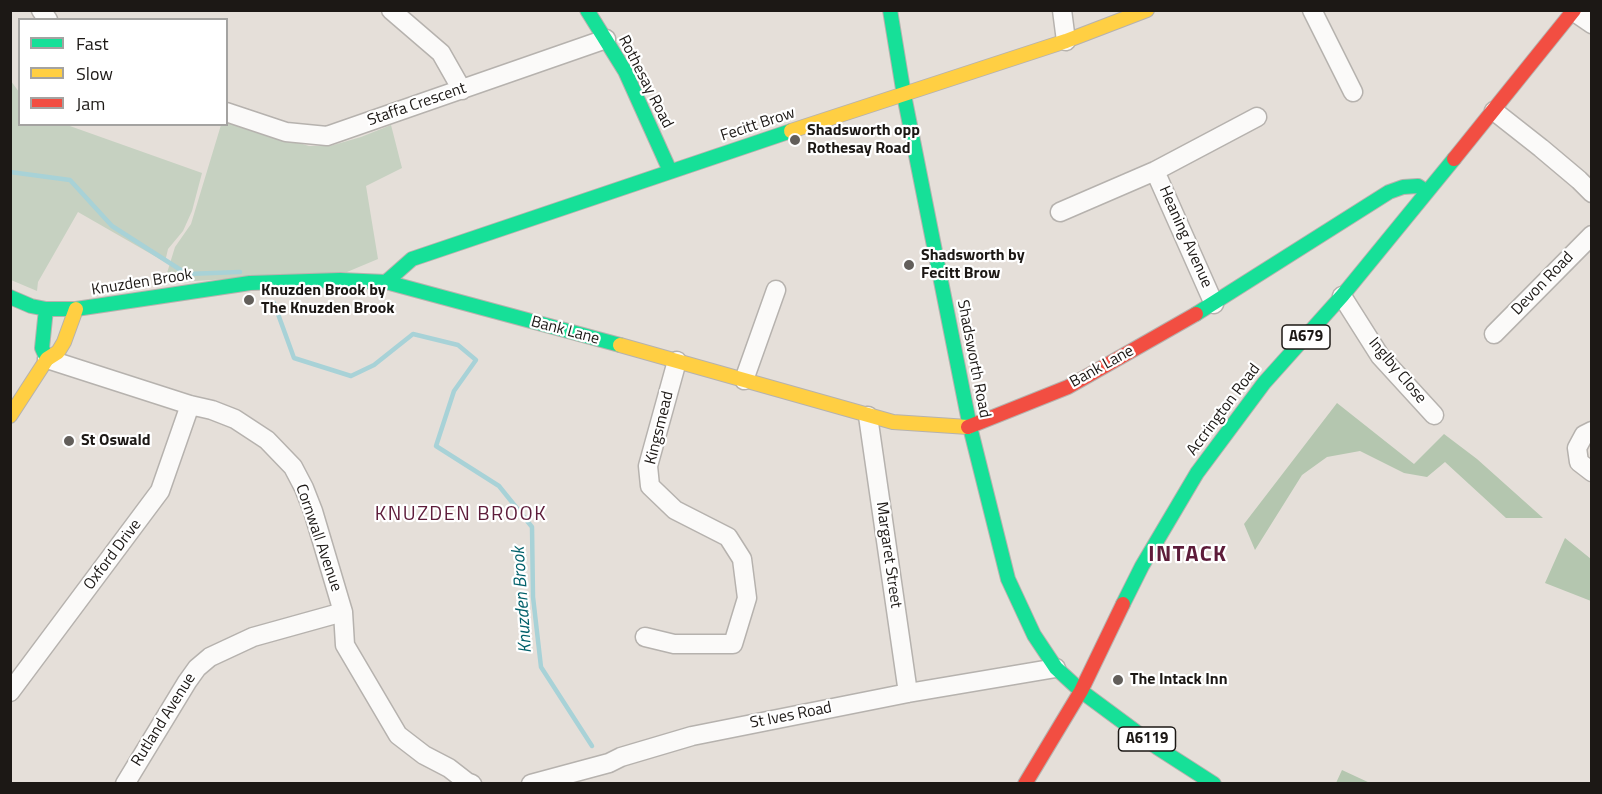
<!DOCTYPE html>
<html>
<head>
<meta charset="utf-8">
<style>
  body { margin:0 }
  #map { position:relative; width:1602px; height:794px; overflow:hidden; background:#e5dfd9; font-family:"Titillium Web",sans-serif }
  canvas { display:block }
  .frame { position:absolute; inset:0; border:12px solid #1c1815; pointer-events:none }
  .legend { position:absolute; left:18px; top:18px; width:210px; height:108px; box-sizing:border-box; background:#fff; border:2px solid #a4a3a1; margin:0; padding:8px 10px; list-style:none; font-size:18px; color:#1c1815 }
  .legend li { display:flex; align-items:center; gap:12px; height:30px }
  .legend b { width:30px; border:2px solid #a4a3a1 }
</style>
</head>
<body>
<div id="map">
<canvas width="1602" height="794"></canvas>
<div class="frame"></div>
<ul class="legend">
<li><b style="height:8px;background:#16e098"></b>Fast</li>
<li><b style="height:8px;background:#ffcf43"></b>Slow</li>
<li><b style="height:8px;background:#f24e42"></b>Jam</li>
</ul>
</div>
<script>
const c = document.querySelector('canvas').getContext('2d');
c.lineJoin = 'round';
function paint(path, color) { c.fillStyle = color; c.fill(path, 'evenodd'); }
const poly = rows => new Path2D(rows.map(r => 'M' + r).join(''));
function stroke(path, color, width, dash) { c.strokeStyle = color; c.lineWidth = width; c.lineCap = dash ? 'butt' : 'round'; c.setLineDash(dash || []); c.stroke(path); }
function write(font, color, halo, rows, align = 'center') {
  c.font = font + ' "Titillium Web",sans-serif'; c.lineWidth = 4.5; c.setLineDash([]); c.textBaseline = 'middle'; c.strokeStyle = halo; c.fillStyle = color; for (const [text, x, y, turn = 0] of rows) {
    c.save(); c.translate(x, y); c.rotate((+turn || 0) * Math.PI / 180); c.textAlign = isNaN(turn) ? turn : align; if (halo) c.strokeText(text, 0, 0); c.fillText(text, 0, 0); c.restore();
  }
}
const green = poly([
  [11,81,19,92,20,124,67,125,202,173,192,211,183,231,168,249,165,262,78,212,38,282,37,291,11,280],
  [227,121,309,146,330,146,361,137,391,125,402,168,366,186,378,259,347,272,178,282,167,273,175,247,191,224,221,125,226,124]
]);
const forest = poly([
  [1337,403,1414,464,1444,434,1477,459,1543,518,1506,518,1445,462,1427,477,1404,473,1360,451,1327,457,1302,475,1255,550,1244,524],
  [1565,538,1591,559,1591,601,1545,583],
  [1342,770,1370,783,1336,783]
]);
const stream = poly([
  [10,172,70,180,112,226,187,274,240,272],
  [274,303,294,358,351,376,374,365,413,334,458,345,476,360,454,391,436,446,499,486,532,527,533,597,541,667,592,746]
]);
const street = poly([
  [41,10,48,20],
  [391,10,441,53,462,90],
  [1062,10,1066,41],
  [1312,10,1353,92],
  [1573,11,1592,24],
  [1494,111,1541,148,1579,180,1592,193],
  [226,112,286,132,327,136,606,39],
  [1155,171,1214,304],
  [1060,212,1155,171,1257,117],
  [1342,296,1380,356,1434,415],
  [1494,334,1592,235],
  [47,359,190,405,212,410,235,419,267,440,293,467,304,488,313,511,343,612,345,645,398,735,424,755,449,768,467,782,472,784],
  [744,380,776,290],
  [868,416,908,693],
  [1592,431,1584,435,1577,448,1579,462,1592,472],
  [645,637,674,644,733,644,747,598,742,559,728,537,675,510,650,486,648,466,677,361],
  [10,692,160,491,190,405],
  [125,784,187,682,197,668,210,657,253,637,343,612],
  [531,784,609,763,621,757,692,736,908,693,1056,668]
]);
const fast = poly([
  [587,10,625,71,670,171],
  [890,10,904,95,970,427,1008,579,1034,635,1056,668,1081,691],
  [386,282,412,259,791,131],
  [10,297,31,306,46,309,76,309,250,283,340,280,386,282,620,345],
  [46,309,42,348,47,359],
  [1196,314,1389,192,1403,187,1418,186,1427,192],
  [1123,604,1142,566,1197,473,1264,383,1342,296,1454,159],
  [1081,691,1158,748,1214,784]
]);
const slow = poly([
  [791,131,1066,41,1147,10],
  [620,345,893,422,968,427],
  [10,416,47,359,58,352,64,342,76,309]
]);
const jam = poly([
  [1454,159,1574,10],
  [968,427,1068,387,1196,314],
  [1025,784,1081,691,1123,604]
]);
const markers = [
  [795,140,6,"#625e5a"],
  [909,265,6,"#625e5a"],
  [249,300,6,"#625e5a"],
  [69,441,6,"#625e5a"],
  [1118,680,6,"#625e5a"]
];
const shields = [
  [1306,337,48],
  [1147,739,57]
];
const shieldNames = [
  ["A679",1306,337],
  ["A6119",1147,739]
];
const streetNames = [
  ["Rothesay Road",645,82,63],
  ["Staffa Crescent",417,105,-19],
  ["Fecitt Brow",758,125,-18],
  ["Heaning Avenue",1185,237,66],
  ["Knuzden Brook",142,283,-9],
  ["Devon Road",1543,284,-46],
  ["Bank Lane",565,331,15],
  ["Shadsworth Road",973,359,79],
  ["Bank Lane",1102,367,-29],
  ["Inglby Close",1397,371,50],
  ["Accrington Road",1224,410,-53],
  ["Kingsmead",660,428,-76],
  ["Cornwall Avenue",318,538,71],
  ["Oxford Drive",113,555,-53],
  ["Margaret Street",888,555,82],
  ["St Ives Road",791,716,-11],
  ["Rutland Avenue",164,720,-58]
];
const poiNames = [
  ["Shadsworth opp",807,131],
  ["Rothesay Road",807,149],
  ["Shadsworth by",921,256],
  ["Fecitt Brow",921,274],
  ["Knuzden Brook by",261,291],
  ["The Knuzden Brook",261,309],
  ["St Oswald",81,441],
  ["The Intack Inn",1130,680]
];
const waterNames = [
  ["Knuzden Brook",523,600,-94]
];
const quarterNames = [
  ["KNUZDEN BROOK",461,515]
];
const districtNames = [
  ["INTACK",1188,556]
];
paint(green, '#c6d1c1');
paint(forest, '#b4c6af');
stroke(stream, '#a8d2d7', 4.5);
stroke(street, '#b6b2ae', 21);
stroke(fast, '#b6b2ae', 16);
stroke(slow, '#b6b2ae', 16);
stroke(jam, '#b6b2ae', 16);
stroke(street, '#fbfaf9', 18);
stroke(fast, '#16e098', 14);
stroke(slow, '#ffcf43', 14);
stroke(jam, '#f24e42', 14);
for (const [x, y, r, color] of markers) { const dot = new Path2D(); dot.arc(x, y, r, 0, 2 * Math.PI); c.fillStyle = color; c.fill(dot); stroke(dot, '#fff', 2); }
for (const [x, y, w] of shields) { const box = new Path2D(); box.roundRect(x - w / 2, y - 12, w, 24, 4.5); c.fillStyle = '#fff'; c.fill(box); stroke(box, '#1c1815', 1.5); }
write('bold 15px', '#1c1815', null, shieldNames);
write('16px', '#1c1815', '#fff', streetNames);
write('bold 16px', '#1c1815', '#fff', poiNames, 'left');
write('italic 18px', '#00606a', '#fff', waterNames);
c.letterSpacing = '1.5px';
write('20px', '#5d1c3a', '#fff', quarterNames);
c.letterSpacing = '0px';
c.letterSpacing = '1.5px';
write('bold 22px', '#5d1c3a', '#fff', districtNames);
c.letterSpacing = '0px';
</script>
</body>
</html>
